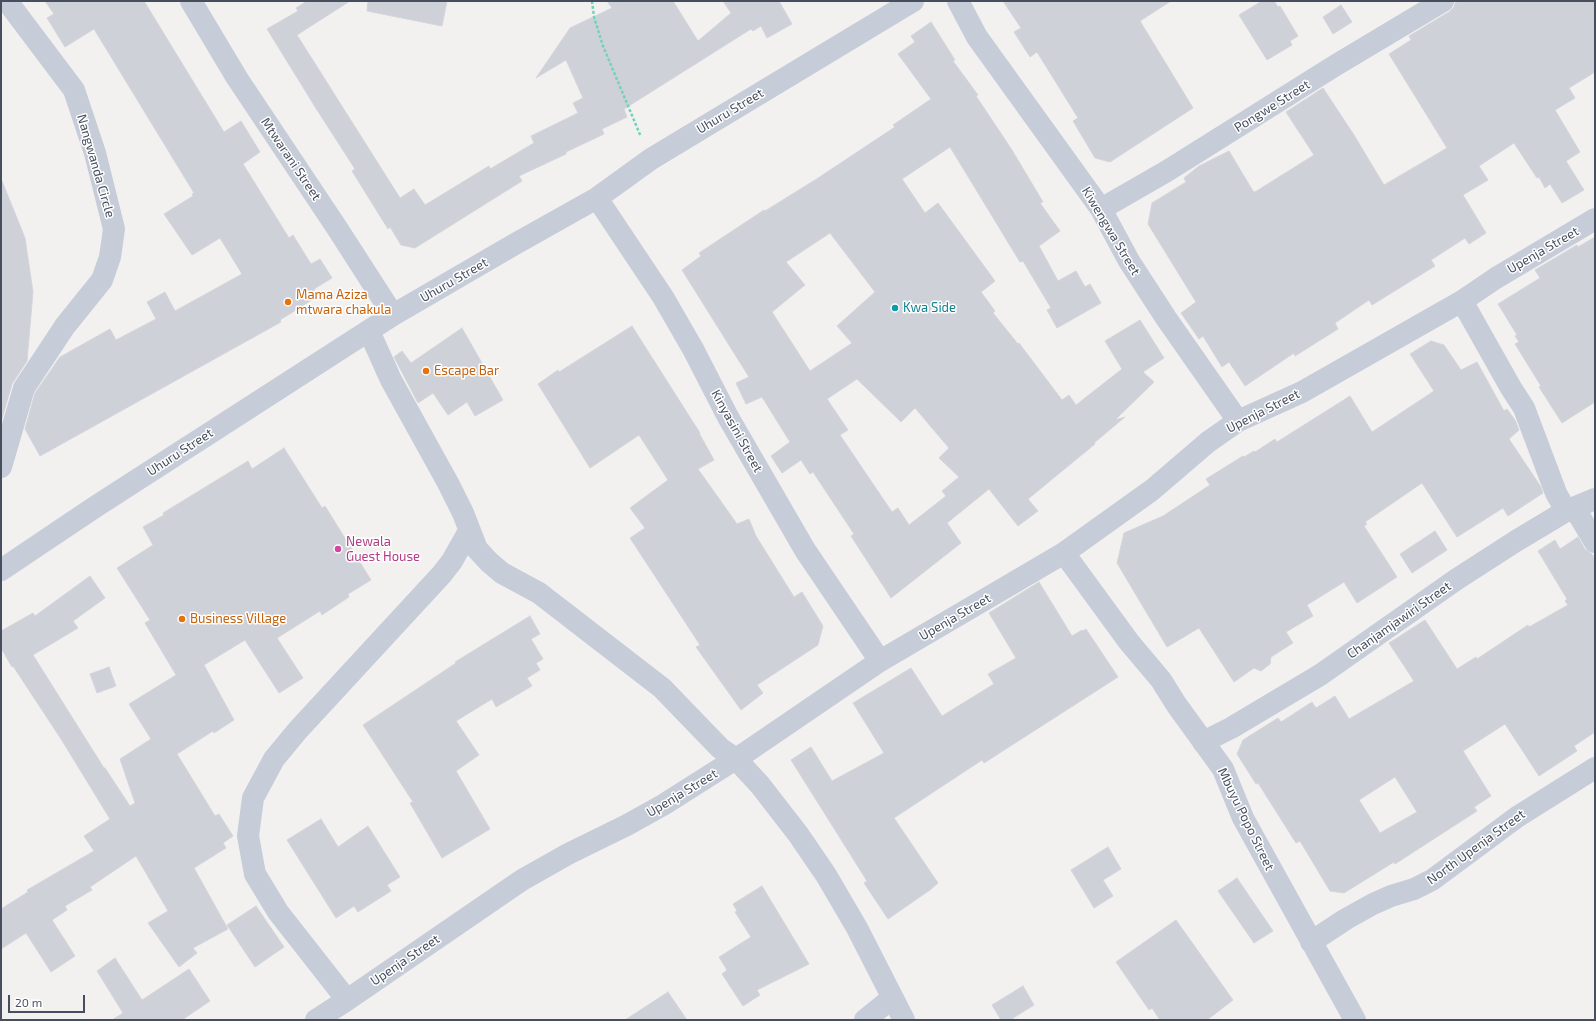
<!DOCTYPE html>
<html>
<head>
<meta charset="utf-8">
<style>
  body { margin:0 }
  #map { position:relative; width:1596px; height:1021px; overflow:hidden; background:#f3f1f0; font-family:"Exo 2",sans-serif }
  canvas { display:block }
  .frame { position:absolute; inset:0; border:2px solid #474f5f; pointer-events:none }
  .scale { position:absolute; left:8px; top:995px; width:77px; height:18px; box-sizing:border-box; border:2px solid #474f5f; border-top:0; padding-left:5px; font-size:12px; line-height:14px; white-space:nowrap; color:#474f5f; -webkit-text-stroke:3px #fff; paint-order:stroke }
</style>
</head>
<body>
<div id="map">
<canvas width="1596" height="1021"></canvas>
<div class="frame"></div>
<div class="scale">20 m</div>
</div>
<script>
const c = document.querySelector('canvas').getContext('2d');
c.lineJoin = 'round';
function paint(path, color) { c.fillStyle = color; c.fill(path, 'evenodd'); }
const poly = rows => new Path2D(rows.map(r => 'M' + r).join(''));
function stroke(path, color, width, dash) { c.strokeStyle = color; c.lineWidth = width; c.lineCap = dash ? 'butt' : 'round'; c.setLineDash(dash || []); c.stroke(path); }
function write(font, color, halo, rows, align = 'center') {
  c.font = font + ' "Exo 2",sans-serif'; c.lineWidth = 3; c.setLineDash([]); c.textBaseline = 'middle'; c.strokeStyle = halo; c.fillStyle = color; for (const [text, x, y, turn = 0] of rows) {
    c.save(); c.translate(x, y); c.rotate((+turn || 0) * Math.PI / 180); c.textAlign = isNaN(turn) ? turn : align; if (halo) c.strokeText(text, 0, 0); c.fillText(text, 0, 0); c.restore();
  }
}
const building = poly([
  [45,1,144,1,224,132,241,121,260,152,243,164,289,238,293,235,311,264,320,259,332,278,314,289,318,296,280,320,281,322,40,456,25,429,35,393,60,357,110,329,116,340,156,319,147,302,165,292,175,311,242,274,220,238,192,255,164,214,193,196,192,194,194,193,94,29,65,47,47,18,54,14,45,1],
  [307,1,350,1,297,35,400,198,414,189,425,205,489,166,490,169,534,143,531,136,578,113,573,103,583,98,566,60,536,78,570,28,612,8,607,1,673,1,698,41,731,13,723,1,779,1,792,24,767,38,761,26,753,31,751,29,624,109,627,117,602,129,604,134,566,152,566,154,519,176,522,181,415,248,401,245,390,227,388,229,352,171,355,169,317,110,267,29,298,11,296,8,307,1],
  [368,1,447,1,442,26,367,11,368,1],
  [1003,1,1171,1,1140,21,1193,108,1110,162,1095,158,1073,121,1078,118,1037,52,1030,57,1014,32,1021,28,1003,1],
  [1262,1,1274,1,1278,7,1280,6,1298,36,1290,41,1292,45,1267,60,1239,15,1262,1],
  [1459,1,1595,1,1595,72,1569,88,1575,98,1555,110,1580,152,1566,161,1584,190,1562,203,1550,184,1545,188,1539,177,1537,178,1514,143,1479,166,1488,180,1463,195,1486,233,1469,244,1465,238,1431,260,1435,266,1372,305,1369,300,1335,323,1338,329,1295,356,1294,353,1245,386,1229,362,1222,367,1203,336,1199,339,1181,313,1196,302,1148,224,1152,203,1186,182,1184,178,1199,166,1229,151,1253,191,1255,192,1314,155,1286,112,1323,88,1354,135,1384,185,1447,148,1389,54,1411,40,1409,36,1449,12,1454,7,1455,3,1459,1],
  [1341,5,1352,22,1333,34,1323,17,1341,5],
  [931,22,955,60,953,61,978,95,976,96,1012,150,1043,202,1040,203,1060,231,1039,246,1058,281,1076,271,1085,287,1090,284,1101,303,1057,328,1047,310,1051,308,1023,261,1020,262,950,147,902,179,925,213,938,203,995,281,981,292,995,311,993,313,1018,344,1019,343,1062,400,1069,395,1076,405,1122,369,1105,341,1140,320,1164,358,1143,372,1154,382,1115,420,1125,417,1094,443,1095,444,1028,499,1038,511,1018,526,989,489,947,523,961,543,891,598,851,536,854,534,813,472,810,474,801,460,782,473,771,456,790,442,762,397,746,404,736,383,749,377,682,270,701,256,699,253,764,210,765,211,815,180,895,127,893,125,931,99,898,54,915,42,911,36,931,22],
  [830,233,875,292,837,326,852,343,810,371,772,312,805,285,786,262,830,233],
  [857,379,901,422,915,408,949,448,939,458,959,477,942,491,946,496,909,525,898,508,892,512,840,435,848,430,827,399,857,379],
  [1,181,2,181,25,238,33,292,27,361,12,384,1,422,1,181],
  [1595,237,1595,402,1562,423,1539,387,1541,386,1515,344,1519,342,1515,336,1517,335,1498,304,1540,278,1535,270,1577,245,1578,247,1595,237],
  [632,326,700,433,699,433,714,460,698,469,737,524,749,519,756,536,794,597,802,592,823,626,818,645,757,685,763,693,741,710,696,647,700,645,630,538,645,528,630,508,668,480,639,435,590,468,538,384,558,370,559,372,632,326],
  [462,328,503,400,475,416,467,402,448,415,433,393,418,403,394,357,402,351,411,363,462,328],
  [1431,341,1444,345,1461,370,1477,362,1504,411,1507,409,1515,420,1519,430,1509,439,1541,487,1543,493,1508,516,1503,508,1457,537,1422,483,1365,522,1367,524,1364,526,1397,577,1357,603,1344,582,1307,605,1313,616,1286,632,1293,643,1271,657,1270,664,1261,671,1254,668,1234,682,1199,628,1167,647,1117,563,1124,533,1163,516,1210,485,1206,479,1243,456,1244,457,1254,451,1255,452,1275,439,1277,442,1350,396,1372,432,1434,391,1410,354,1431,341],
  [284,448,322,508,325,506,371,580,348,594,349,597,322,615,320,611,277,638,303,678,279,693,245,640,204,665,234,720,214,733,213,731,177,754,215,816,219,814,233,836,223,843,226,848,194,868,228,929,193,948,197,953,179,967,148,923,168,911,136,856,90,887,92,890,65,906,67,910,52,920,75,956,51,972,26,933,1,949,1,909,28,892,27,890,94,851,84,836,110,819,61,739,13,666,12,667,1,648,1,631,33,613,35,616,90,576,105,598,73,621,78,628,33,655,104,768,105,768,130,806,135,803,120,759,151,739,129,704,176,675,145,623,150,620,117,568,153,545,143,527,164,515,163,513,248,461,252,469,284,448],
  [1435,531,1447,550,1412,573,1400,554,1435,531],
  [1578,537,1585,549,1592,554,1595,559,1595,732,1574,746,1577,751,1539,776,1505,724,1463,751,1491,796,1474,807,1477,811,1395,864,1394,862,1344,893,1330,891,1300,841,1296,843,1258,783,1256,784,1237,754,1243,740,1278,718,1281,722,1312,702,1316,708,1335,696,1349,719,1414,681,1389,643,1425,620,1457,669,1476,657,1477,659,1528,625,1529,627,1568,605,1565,601,1567,599,1538,551,1555,540,1560,549,1578,537],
  [1395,777,1417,812,1380,833,1359,800,1395,777],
  [1039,582,1072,636,1082,630,1083,631,1086,629,1118,677,984,763,982,760,894,818,938,883,930,890,888,919,864,883,867,881,791,760,811,747,832,781,884,753,853,703,911,668,942,716,994,684,988,674,1016,658,989,613,1039,582],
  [530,616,540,634,531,639,543,659,536,663,540,670,527,678,532,686,496,707,492,699,456,721,479,755,456,771,490,829,442,858,410,803,413,802,363,725,456,663,455,662,530,616],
  [109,667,116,686,97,693,90,674,109,667],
  [321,819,338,847,368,826,400,877,387,885,391,891,358,912,354,906,336,918,287,840,321,819],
  [1108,847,1121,869,1103,880,1113,896,1094,908,1071,870,1108,847],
  [1237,878,1273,931,1254,943,1218,891,1237,878],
  [762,886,809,964,757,990,760,995,743,1006,722,974,727,970,719,957,751,937,735,912,737,911,733,904,762,886],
  [256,906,284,947,255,967,227,925,256,906],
  [1176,920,1233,1000,1207,1020,1160,1020,1152,1008,1149,1010,1116,962,1176,920],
  [115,958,142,1000,189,969,210,1001,182,1020,112,1020,123,1013,97,971,115,958],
  [1023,986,1034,1005,1010,1020,1001,1020,992,1005,1023,986],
  [668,992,687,1020,625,1020,668,992]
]);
const path = poly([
  [592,1,594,17,603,46,641,137]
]);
const minor = poly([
  [191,1,237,78,337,228,393,315],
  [958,1,977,37,1101,209,1129,261,1166,318,1238,421],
  [597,198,663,297,693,349,728,417,805,550,880,661],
  [1101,209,1167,171,1336,65,1443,1],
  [1462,301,1511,388,1524,408,1556,493,1566,511],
  [369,331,391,380,448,483,463,513,477,549,489,562,502,573,539,593,662,688,720,748,736,759,760,785,798,834,826,875,857,928,904,1020],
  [1,467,24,388,65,326,102,280,110,257,114,229,95,153,74,90,7,1],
  [1575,509,1595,542],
  [1064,553,1129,642,1161,680,1176,704,1223,769,1243,818,1355,1020],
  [1,570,95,507,393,315,515,244,597,198,651,159,913,1],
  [1203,742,1231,728,1320,675,1457,579,1516,541,1566,511,1595,499],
  [1311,942,1346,919,1373,904,1391,896,1414,889,1432,880,1517,817,1595,768],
  [347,1000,278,912,255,874,248,836,253,798,274,759,298,730,442,574,452,561,469,531],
  [316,1020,347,1000,522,880,568,854,627,825,663,805,745,753,880,661,1064,553,1152,490,1208,442,1238,421,1302,392,1462,301,1496,278,1595,219],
  [865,1020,892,998]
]);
const markers = [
  [288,302,4,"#e8710a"],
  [895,308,4,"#0f9aa8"],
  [426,371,4,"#e8710a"],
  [338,549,4,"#d1479c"],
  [182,619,4,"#e8710a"]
];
const streetNames = [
  ["Pongwe Street",1272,106,-32],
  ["Uhuru Street",730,111,-31],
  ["Mtwarani Street",291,159,56],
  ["Nangwanda Circle",96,166,74],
  ["Kiwengwa Street",1111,231,59],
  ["Upenja Street",1543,250,-30],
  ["Uhuru Street",454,280,-30],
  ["Upenja Street",1263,411,-27],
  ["Kinyasini Street",737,431,61],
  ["Uhuru Street",180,452,-33],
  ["Upenja Street",955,617,-30],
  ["Chanjamjawiri Street",1399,620,-35],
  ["Upenja Street",682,793,-31],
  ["Mbuyu Popo Street",1246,819,64],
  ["North Upenja Street",1476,847,-36],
  ["Upenja Street",405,960,-34]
];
const foodNames = [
  ["Mama Aziza",296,295],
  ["mtwara chakula",296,310],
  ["Escape Bar",434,371],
  ["Business Village",190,619]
];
const cultureNames = [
  ["Kwa Side",903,308]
];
const hotelNames = [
  ["Newala",346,542],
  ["Guest House",346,557]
];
paint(building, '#cfd1d8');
stroke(building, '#d4d5dc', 1);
stroke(path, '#73d3b8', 2.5, [3, 2]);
stroke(minor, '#c6ccd8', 22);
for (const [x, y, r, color] of markers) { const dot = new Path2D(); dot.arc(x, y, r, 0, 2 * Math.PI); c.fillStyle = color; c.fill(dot); stroke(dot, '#fff', 1.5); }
write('13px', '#474f5f', '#fff', streetNames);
write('13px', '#c56008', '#fff', foodNames, 'left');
write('13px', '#0d838f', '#fff', cultureNames, 'left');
write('13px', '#b23c85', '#fff', hotelNames, 'left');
</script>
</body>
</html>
